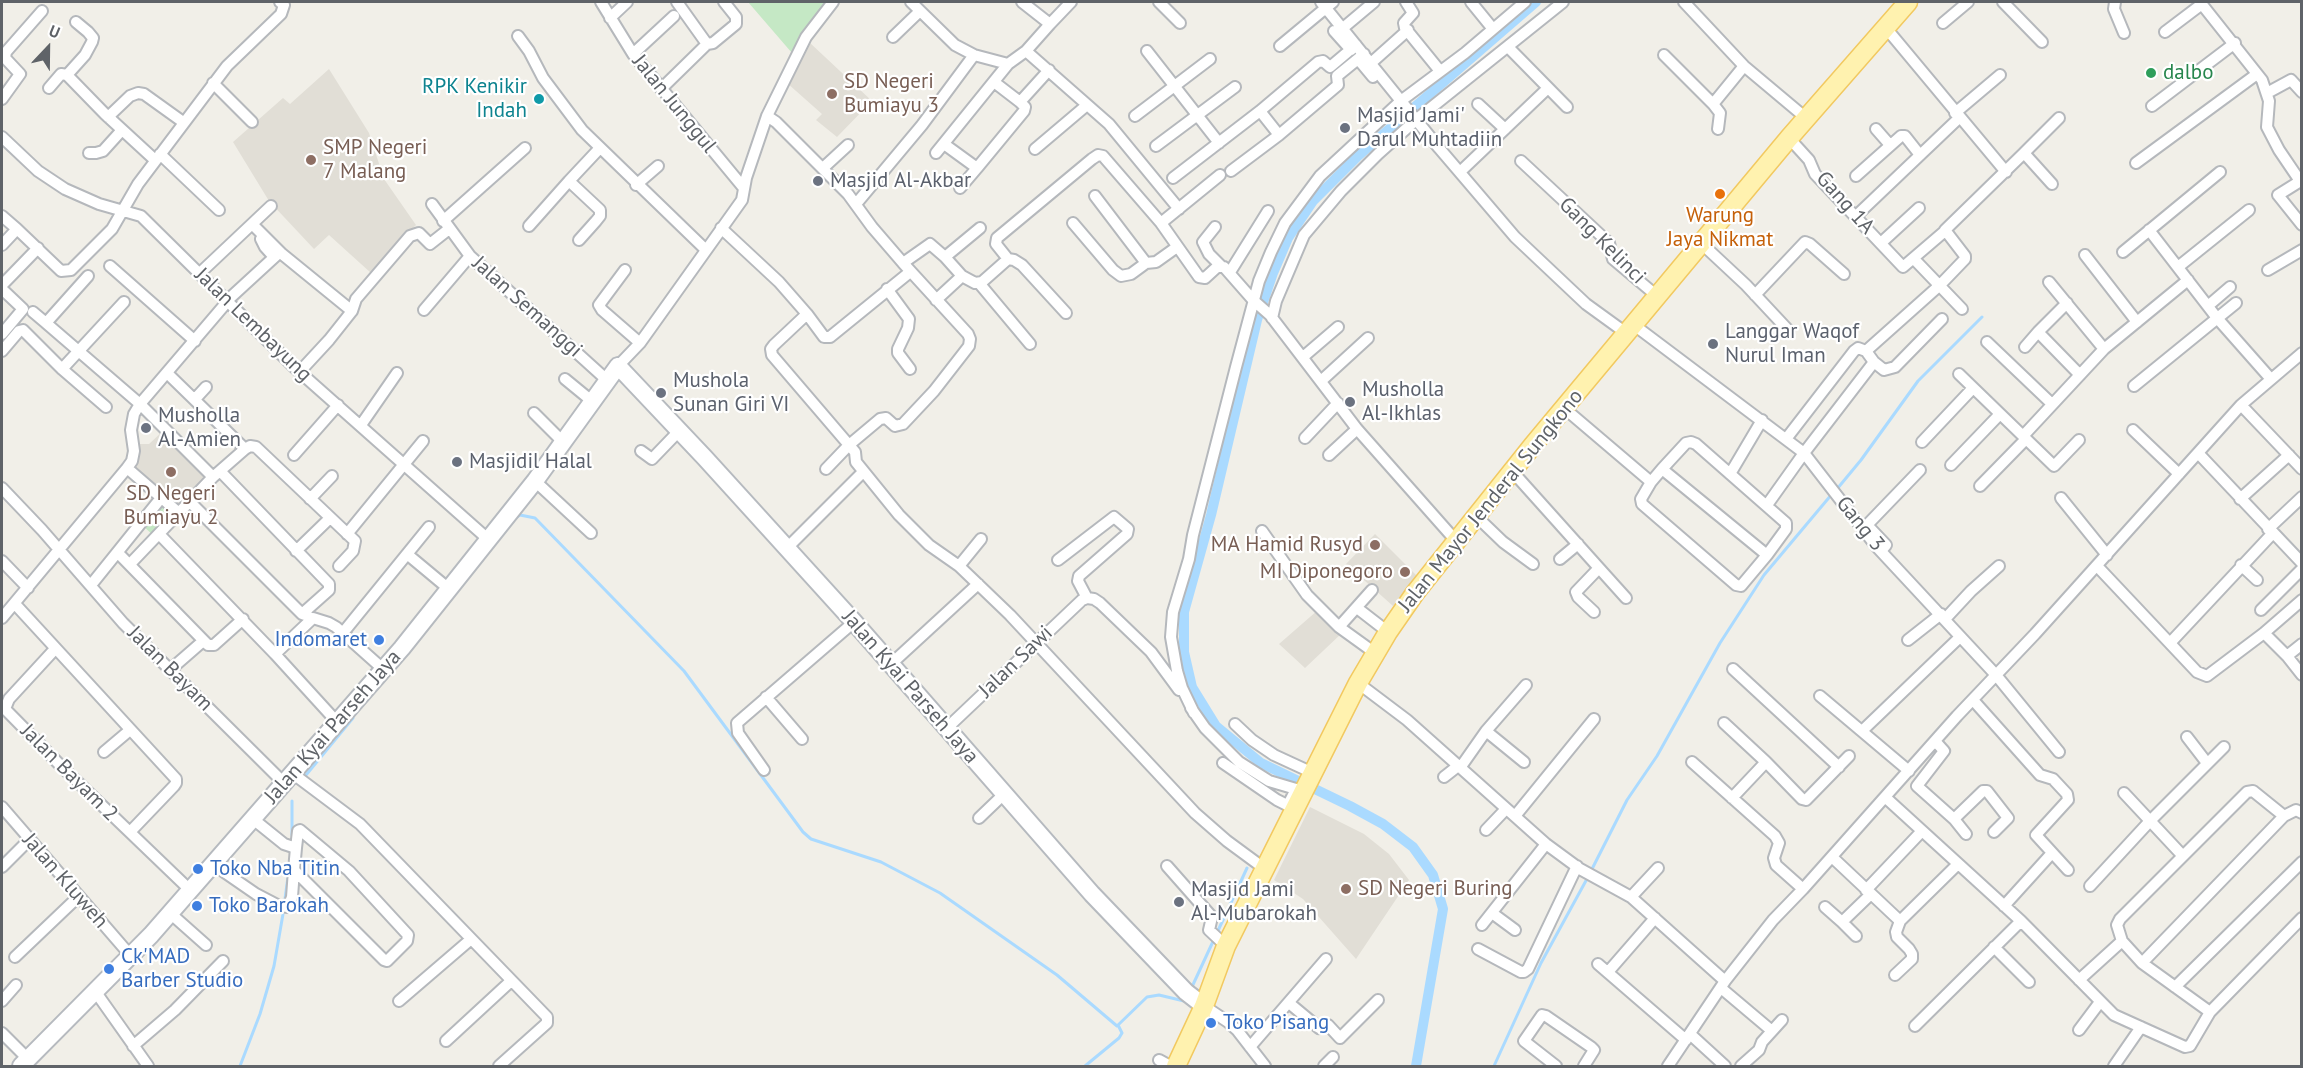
<!DOCTYPE html>
<html>
<head>
<meta charset="utf-8">
<style>
  body { margin:0 }
  #map { position:relative; width:2303px; height:1068px; overflow:hidden; background:#f1efe8; font-family:"PT Sans",sans-serif }
  canvas { display:block }
  .frame { position:absolute; inset:0; border:3px solid #5f6368; pointer-events:none }
  .north { position:absolute; left:18px; top:18px; width:60px; height:60px; -webkit-text-stroke:4px #fff; paint-order:stroke; rotate:22deg; font-size:16px; font-weight:700; line-height:24px; text-align:center; color:#5f6368 }
  .north::after { content:''; display:block; margin:auto; width:21px; height:27px; background:#5f6368; clip-path:polygon(50% 0,100% 100%,50% 72%,0 100%) }
</style>
</head>
<body>
<div id="map">
<canvas width="2303" height="1068"></canvas>
<div class="frame"></div>
<div class="north">U</div>
</div>
<script>
const c = document.querySelector('canvas').getContext('2d');
c.lineJoin = 'round';
function paint(path, color) { c.fillStyle = color; c.fill(path, 'evenodd'); }
const poly = rows => new Path2D(rows.map(r => 'M' + r).join(''));
function stroke(path, color, width, dash) { c.strokeStyle = color; c.lineWidth = width; c.lineCap = dash ? 'butt' : 'round'; c.setLineDash(dash || []); c.stroke(path); }
function write(font, color, halo, rows, align = 'center') {
  c.font = font + ' "PT Sans",sans-serif'; c.lineWidth = 4.5; c.setLineDash([]); c.textBaseline = 'middle'; c.strokeStyle = halo; c.fillStyle = color; for (const [text, x, y, turn = 0] of rows) {
    c.save(); c.translate(x, y); c.rotate((+turn || 0) * Math.PI / 180); c.textAlign = isNaN(turn) ? turn : align; if (halo) c.strokeText(text, 0, 0); c.fillText(text, 0, 0); c.restore();
  }
}
const education = poly([
  [809,42,872,101,837,137,816,120,822,114,787,83],
  [329,69,369,133,384,179,416,225,371,273,329,235,314,249,269,201,233,142,283,98,290,104],
  [163,431,208,476,178,508,133,467,136,444,149,444],
  [1375,534,1417,576,1393,606,1346,564],
  [1318,610,1342,633,1305,668,1279,644],
  [1310,807,1364,834,1389,854,1409,880,1356,959,1303,899,1274,880]
]);
const green = poly([
  [748,2,829,2,792,53],
  [161,501,175,513,154,536,142,525]
]);
const stream = poly([
  [1837,489,1861,460,1918,381,1982,317],
  [517,517,520,515,535,518,684,671,803,832,811,839,881,862,940,893,1057,975,1117,1026,1147,997,1159,995,1184,1001],
  [306,775,353,718],
  [292,801,292,835],
  [1591,871,1627,800,1657,756,1720,643,1764,575,1832,494],
  [285,899,290,862],
  [1191,989,1247,868],
  [240,1066,260,1014,274,966,283,914],
  [1085,1066,1119,1038,1122,1033,1118,1025],
  [1494,1066,1541,963,1588,877]
]);
const canal = poly([
  [1416,1066,1443,909,1433,875,1413,847,1383,824,1350,806,1261,763,1216,726,1192,687,1184,652,1184,612,1211,515,1257,320,1273,273,1288,238,1313,201,1358,156,1536,2]
]);
const street = poly([
  [601,2,633,54,743,187],
  [677,2,707,44],
  [911,2,955,45,974,55,1008,64,936,153],
  [1022,2,1050,24,1071,2],
  [1159,2,1180,23],
  [1321,2,1439,148,1515,237,1586,304,1626,333],
  [1406,2,1413,13,1404,23,1405,28,1440,71],
  [1471,2,1493,29],
  [1684,2,1744,66,1806,118],
  [2003,2,2042,42],
  [2115,2,2114,9,2124,33],
  [2200,2,2262,80,2269,101,2267,127,2279,150,2300,181],
  [610,18,627,2],
  [1943,23,1968,2],
  [1343,28,1374,2],
  [1886,28,2006,172],
  [1334,31,1351,50],
  [2165,32,2202,4],
  [518,36,529,51,543,78,582,130,706,250],
  [893,37,920,11],
  [1280,46,1333,2],
  [1508,47,1567,107],
  [1026,51,1109,124,1179,209],
  [1147,51,1219,143],
  [633,54,674,16],
  [1664,55,1713,104,1744,66],
  [1358,59,1373,77],
  [1371,63,1408,30],
  [1008,64,1026,51,1050,24],
  [67,75,85,55,92,42,93,38,88,32,76,22],
  [213,83,252,122],
  [49,88,61,74,67,75,105,114,155,160],
  [661,89,707,44,713,43,736,24,736,17,724,2],
  [2267,93,2291,80,2302,92],
  [2,99,20,74,5,58,6,52,42,11],
  [1020,102,1049,70],
  [1478,104,1505,129],
  [1713,104,1720,113,1718,129],
  [2152,106,2235,43],
  [1260,111,1279,135,1338,85,1337,76,1364,54],
  [1955,113,2000,75],
  [767,116,776,122,848,194,872,227,903,263],
  [1135,116,1210,59],
  [108,117,130,96,138,93,144,94,183,122],
  [1876,129,1890,145],
  [2,137,38,171,65,189,99,204,141,216,294,367,489,540],
  [1789,138,1809,160,1815,174,1903,267,1945,231],
  [944,144,977,168,960,188],
  [1156,146,1235,87],
  [1035,149,1087,105],
  [89,153,96,153,103,151,122,130],
  [2024,153,2059,118],
  [160,154,219,210],
  [1521,161,1609,243,1613,259,1657,296],
  [2136,163,2257,74],
  [823,168,848,145],
  [977,168,1024,111,1025,107,1020,102,994,82],
  [1231,171,1279,135],
  [1461,171,1548,88],
  [1856,176,1901,136,1905,136,1920,155],
  [1173,178,1260,111,1318,62,1323,61,1330,67,1356,45],
  [2302,180,2278,195,2302,225],
  [636,185,658,166],
  [1095,196,1146,263,1156,262,1177,247],
  [432,204,470,256,608,381],
  [856,204,922,125,974,55],
  [2,216,17,229,2,245],
  [1856,216,1959,118],
  [443,221,525,148],
  [1073,223,1113,270,1121,276,1131,274,1146,263],
  [1161,223,1220,175],
  [252,224,282,254,352,311,356,299,410,236,419,233,430,244,449,229],
  [529,226,569,181],
  [1215,227,1203,242,1209,254,1221,266],
  [721,228,779,282,807,314,774,345,771,349,772,355,849,445,855,452,856,462,899,515,929,545,959,566,1010,615,1195,813,1227,841,1265,869],
  [17,229,61,271,71,270,112,229,138,184,227,66,281,14,284,5,280,2],
  [2149,230,2217,318,2270,378],
  [263,236,261,239,265,247,274,257],
  [579,240,596,221,600,216,600,210,569,181,599,149],
  [1882,242,1919,208],
  [1701,243,1746,285,1789,331],
  [2123,252,2220,172],
  [2085,255,2137,322],
  [1008,259,1014,260,1022,265,1066,313],
  [1914,259,1962,309],
  [110,266,195,341],
  [2178,267,2249,210],
  [625,270,599,305,602,310,640,343],
  [2268,270,2302,250],
  [1230,272,1268,211],
  [200,273,271,206],
  [88,276,46,323,140,404,213,477],
  [962,276,975,283,982,282,1008,259,996,244,997,238,1092,159,1098,155,1103,156,1161,223,1199,277,1205,278,1217,267,1224,267,1253,300,1270,315,1357,429,1457,542],
  [2049,282,2104,349],
  [979,283,1030,344],
  [2,285,38,248],
  [2,289,23,309,2,334],
  [887,289,909,319,908,328,898,349,898,353,910,369],
  [1755,295,1805,242,1810,244,1844,274],
  [231,297,280,252],
  [936,300,962,276,945,257],
  [2067,303,2038,332,2080,375],
  [2209,305,2230,287],
  [424,310,470,256],
  [33,312,46,323],
  [807,314,824,337,830,337,910,272],
  [1272,318,1276,301,1304,235,1341,191,1378,154,1417,119,1563,2],
  [1634,325,1804,453,1876,546,1996,675,2059,752],
  [1987,342,2052,404],
  [2025,347,2038,332],
  [2,351,19,331,23,330,62,369,106,407],
  [1303,357,1338,327],
  [1874,362,1884,370,1895,367,1942,319],
  [618,366,640,343,742,200,746,178,767,116,806,37,833,2],
  [304,367,329,340,352,311],
  [62,369,124,302],
  [1959,374,2054,466,2079,440],
  [565,379,593,402],
  [1321,381,1368,338],
  [2134,386,2236,303],
  [195,399,206,387],
  [2241,405,2302,469],
  [1564,408,1651,482,1662,469,1767,555,1741,586,1736,585,1642,504,1641,499,1651,482],
  [534,413,564,443],
  [361,425,397,373],
  [2133,430,2179,474],
  [2023,436,2104,349,2188,280],
  [1305,438,1338,403],
  [1786,439,1854,351,1858,348,1866,351,1940,285,1965,259,1965,256,1945,230,2024,153,2052,184],
  [1922,442,1973,388],
  [245,449,250,446,256,447,355,541,353,551,339,566],
  [641,451,652,459,679,431],
  [2198,453,2302,563],
  [294,455,338,405],
  [1329,455,1357,429],
  [1951,465,2000,414],
  [127,468,179,513],
  [826,469,849,445,880,419,886,418,895,426,903,424,934,391,969,346,970,339,968,334,903,263,930,244,945,257,980,228],
  [1662,469,1686,443,1691,442,1696,444,1786,523,1786,529,1767,555],
  [220,471,329,584,329,590,302,614],
  [1512,471,1599,568,1576,592,1578,597,1594,612],
  [1730,474,1762,420],
  [535,481,591,533],
  [1980,486,2026,439],
  [2,488,42,530,123,623,284,783],
  [2061,498,2107,555],
  [310,499,332,476],
  [2240,499,2289,455],
  [190,502,302,614,308,616],
  [1767,505,1804,453,1874,362,1866,351],
  [1476,516,1503,542,1533,564],
  [2268,529,2302,497],
  [1262,531,1307,595,1339,627,1375,653],
  [159,534,275,654,313,618,329,623,336,627,383,669],
  [347,534,423,441],
  [787,548,863,472],
  [296,551,330,518],
  [1881,551,1886,545,1867,525,1920,470],
  [118,553,208,645,214,645,243,619],
  [407,554,449,589],
  [1560,559,1578,544],
  [1058,560,1114,517,1128,529,1127,534,1079,576,1078,581,1087,598,1094,599,1100,603,1151,652,1179,690],
  [2,561,28,588],
  [130,564,213,477,245,449,167,373],
  [2241,565,2257,580],
  [959,566,981,539],
  [2097,566,2197,672,2207,676,2264,633,2302,600],
  [1599,568,1626,598],
  [91,585,161,498],
  [15,604,176,779,176,783,174,786,130,832],
  [1357,608,1388,632],
  [2261,610,2302,569],
  [2,618,127,468,132,461,134,451,131,430,134,414,140,404,227,302],
  [1945,619,1971,591,1999,566],
  [1339,627,1372,590],
  [2264,633,2287,656,2302,644],
  [342,634,429,527],
  [1908,640,1941,614],
  [2170,643,2272,534],
  [55,649,9,699,5,709,61,766,190,890],
  [275,654,337,722],
  [2287,656,2302,675],
  [891,664,978,584],
  [171,669,202,642],
  [1733,669,1839,767],
  [1358,683,1407,720,1546,844,1580,869,1631,897,1725,981],
  [1820,696,1909,771],
  [766,697,802,739],
  [1973,700,2040,775,2053,779,2067,794,2068,800,2036,835,2068,870],
  [1191,708,1205,728,1239,762,1269,781,1296,789,1290,801],
  [1194,713,1182,688,1177,671,1171,637,1173,612,1189,559,1193,535,1236,367,1259,281,1271,252,1285,223,1320,176,1402,100,1465,53,1525,2],
  [1724,723,1766,762,1732,798],
  [1235,724,1252,740,1274,755,1313,773],
  [947,728,1082,600,1087,598],
  [1863,730,1960,637],
  [1486,731,1526,685],
  [2187,737,2207,763],
  [1935,741,1944,751,1917,786,1954,819,1966,834],
  [104,752,130,730],
  [1692,762,1775,836,1779,843,1774,858,1776,865,1803,889],
  [1766,762,1802,799,1806,800,1849,756],
  [1223,763,1277,800,1295,809],
  [1460,768,1486,731,1524,762],
  [764,770,738,733,737,723,854,622],
  [292,773,360,824,547,1017,547,1023,499,1066],
  [1444,777,1458,766],
  [2124,793,2182,855],
  [1885,797,2021,921,2114,1015,2185,1047,2190,1046,2210,1012,2302,918],
  [2,807,130,955],
  [1515,816,1594,719],
  [979,818,1004,794],
  [253,819,284,844,296,848,298,831,300,830,349,871,408,935,407,941,387,961,384,960,294,870,296,848],
  [1954,819,1983,791,1987,791,2008,818,1994,832],
  [1486,830,1506,809],
  [1832,857,1900,921,1958,864],
  [214,865,256,894,279,906,288,907,292,897,294,870],
  [1167,866,1212,917,1209,930,1226,946],
  [2,867,29,840],
  [2090,886,2150,821,2224,747],
  [1866,890,1922,831],
  [1631,897,1658,868],
  [2004,906,2052,853],
  [1825,907,1842,922,1871,894],
  [170,913,206,945],
  [1492,913,1515,930],
  [1842,922,1856,936],
  [1482,925,1546,844],
  [2122,941,2117,925,2120,919,2247,792,2253,791,2284,816],
  [1994,947,2029,982],
  [1478,949,1521,972,1524,972,1528,969,1577,866],
  [15,957,78,897],
  [2142,963,2284,816,2296,810,2302,813],
  [1598,964,1686,1040],
  [1608,972,1655,918],
  [1895,975,1912,959,1912,954,1909,949,1897,937,1896,932,1900,921],
  [2079,980,2122,941,2142,963,2210,1012],
  [2175,987,2302,862],
  [1721,988,1772,1031,1762,1042,1759,1050,1741,1066],
  [95,991,148,1066],
  [2,1001,16,985],
  [399,1001,470,940],
  [1289,1003,1319,1028,1324,1024,1328,1025,1340,1038,1378,1000],
  [1204,1006,1228,1022,1237,1030,1265,1066],
  [1915,1026,2021,921],
  [2079,1030,2100,1002],
  [1772,1031,1782,1020],
  [2,1033,28,1059],
  [1690,1034,1725,1066],
  [446,1041,511,981],
  [133,1046,175,1010,223,961],
  [1250,1047,1326,959],
  [1159,1060,1170,1066],
  [1324,1066,1333,1057],
  [1556,1066,1524,1041,1542,1015,1546,1016,1591,1047,1594,1050,1584,1066],
  [1668,1066,1725,981,1773,920,1803,889,1957,716,2035,634,2241,405,2302,353],
  [2114,1066,2141,1027]
]);
const secondary = poly([
  [21,1066,151,935,402,648,535,481,618,366,705,458,854,622,1092,894,1186,992,1204,1006]
]);
const primary = poly([
  [1176,1066,1204,1006,1226,946,1358,683,1388,632,1415,593,1533,445,1789,138,1908,2]
]);
const markers = [
  [2151,73,6,"#2e9e5b"],
  [832,94,6,"#8d6e63"],
  [539,99,6,"#0f9aa8"],
  [1345,128,6,"#6b7280"],
  [311,160,6,"#8d6e63"],
  [818,181,6,"#6b7280"],
  [1720,194,6,"#e8710a"],
  [1713,344,6,"#6b7280"],
  [661,393,6,"#6b7280"],
  [1350,402,6,"#6b7280"],
  [146,428,6,"#6b7280"],
  [457,462,6,"#6b7280"],
  [171,472,6,"#8d6e63"],
  [1375,545,6,"#8d6e63"],
  [1405,572,6,"#8d6e63"],
  [379,640,6,"#3f7fe0"],
  [198,869,6,"#3f7fe0"],
  [1346,889,6,"#8d6e63"],
  [1179,902,6,"#6b7280"],
  [197,906,6,"#3f7fe0"],
  [109,969,6,"#3f7fe0"],
  [1211,1023,6,"#3f7fe0"]
];
const leisureNames = [
  ["dalbo",2163,73]
];
const educationNames = [
  ["SD Negeri",844,82],
  ["Bumiayu 3",844,106],
  ["SMP Negeri",323,148],
  ["7 Malang",323,172],
  ["SD Negeri",171,494,"center"],
  ["Bumiayu 2",171,518,"center"],
  ["MA Hamid Rusyd",1363,545,"right"],
  ["MI Diponegoro",1393,572,"right"],
  ["SD Negeri Buring",1358,889]
];
const cultureNames = [
  ["RPK Kenikir",527,87],
  ["Indah",527,111]
];
const streetNames = [
  ["Jalan Junggul",674,104,51],
  ["Gang 1A",1845,203,48],
  ["Gang Kelinci",1602,241,45],
  ["Jalan Semanggi",527,307,42],
  ["Jalan Lembayung",253,325,44],
  ["Jalan Mayor Jenderal Sungkono",1491,501,-51],
  ["Gang 3",1860,524,51],
  ["Jalan Sawi",1016,662,-44],
  ["Jalan Bayam",170,669,45],
  ["Jalan Kyai Parseh Jaya",910,687,49],
  ["Jalan Kyai Parseh Jaya",333,727,-49],
  ["Jalan Bayam 2",69,773,45],
  ["Jalan Kluweh",65,881,49]
];
const worshipNames = [
  ["Masjid Jami'",1357,116],
  ["Darul Muhtadiin",1357,140],
  ["Masjid Al-Akbar",830,181],
  ["Langgar Waqof",1725,332],
  ["Nurul Iman",1725,356],
  ["Mushola",673,381],
  ["Sunan Giri VI",673,405],
  ["Musholla",1362,390],
  ["Al-Ikhlas",1362,414],
  ["Musholla",158,416],
  ["Al-Amien",158,440],
  ["Masjidil Halal",469,462],
  ["Masjid Jami",1191,890],
  ["Al-Mubarokah",1191,914]
];
const foodNames = [
  ["Warung",1720,216],
  ["Jaya Nikmat",1720,240]
];
const shopNames = [
  ["Indomaret",367,640,"right"],
  ["Toko Nba Titin",210,869],
  ["Toko Barokah",209,906],
  ["Ck'MAD",121,957],
  ["Barber Studio",121,981],
  ["Toko Pisang",1223,1023]
];
paint(education, '#e1ded6');
paint(green, '#c5e8c5');
stroke(stream, '#aadaff', 3);
stroke(canal, '#aadaff', 10);
stroke(street, '#b5b8bc', 14);
stroke(secondary, '#b6babf', 20);
stroke(primary, '#f2c960', 21);
stroke(street, '#fff', 10);
stroke(secondary, '#fff', 16);
stroke(primary, '#fff2af', 18);
for (const [x, y, r, color] of markers) { const dot = new Path2D(); dot.arc(x, y, r, 0, 2 * Math.PI); c.fillStyle = color; c.fill(dot); stroke(dot, '#fff', 2); }
write('21px', '#27864d', '#fff', leisureNames, 'left');
write('21px', '#785e54', '#fff', educationNames, 'left');
write('21px', '#0d838f', '#fff', cultureNames, 'right');
write('21px', '#5f6368', '#fff', streetNames);
write('21px', '#5b616d', '#fff', worshipNames, 'left');
write('21px', '#c56008', '#fff', foodNames);
write('21px', '#366cbe', '#fff', shopNames, 'left');
</script>
</body>
</html>
